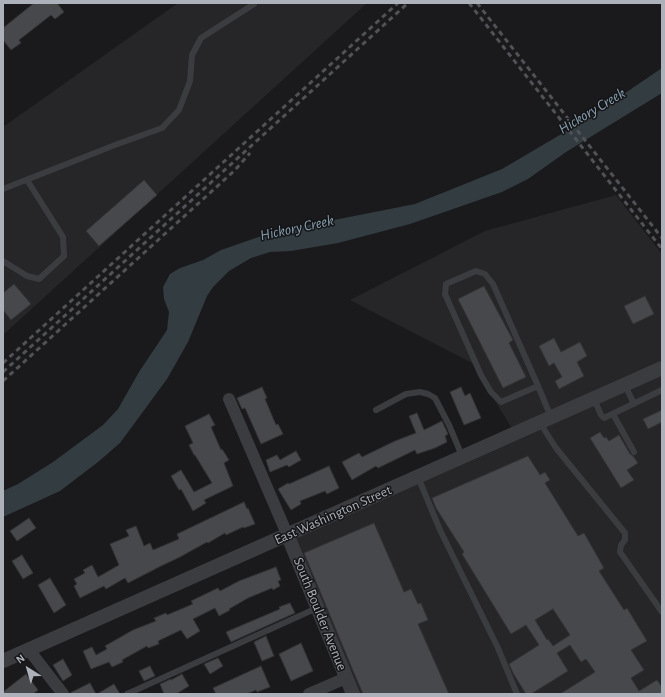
<!DOCTYPE html>
<html>
<head>
<meta charset="utf-8">
<style>
  body { margin:0 }
  #map { position:relative; width:665px; height:697px; overflow:hidden; background:#1a1a1c; font-family:"Alegreya Sans",sans-serif }
  canvas { display:block }
  .frame { position:absolute; inset:0; border:4px solid #adb2ba; pointer-events:none }
  .north { position:absolute; left:8px; top:649px; width:40px; height:40px; -webkit-text-stroke:3px #151517; paint-order:stroke; rotate:323deg; font-size:11px; font-weight:700; line-height:16px; text-align:center; color:#adb2ba }
  .north::after { content:''; display:block; margin:auto; width:14px; height:18px; background:#adb2ba; clip-path:polygon(50% 0,100% 100%,50% 72%,0 100%) }
</style>
</head>
<body>
<div id="map">
<canvas width="665" height="697"></canvas>
<div class="frame"></div>
<div class="north">N</div>
</div>
<script>
const c = document.querySelector('canvas').getContext('2d');
c.lineJoin = 'round';
function paint(path, color) { c.fillStyle = color; c.fill(path, 'evenodd'); }
const poly = rows => new Path2D(rows.map(r => 'M' + r).join(''));
function stroke(path, color, width, dash) { c.strokeStyle = color; c.lineWidth = width; c.lineCap = dash ? 'butt' : 'round'; c.setLineDash(dash || []); c.stroke(path); }
function write(font, color, halo, rows, align = 'center') {
  c.font = font + ' "Alegreya Sans",sans-serif'; c.lineWidth = 3; c.setLineDash([]); c.textBaseline = 'middle'; c.strokeStyle = halo; c.fillStyle = color; for (const [text, x, y, turn = 0] of rows) {
    c.save(); c.translate(x, y); c.rotate((+turn || 0) * Math.PI / 180); c.textAlign = isNaN(turn) ? turn : align; if (halo) c.strokeText(text, 0, 0); c.fillText(text, 0, 0); c.restore();
  }
}
const built = poly([
  [178,3,367,3,3,335,3,127],
  [616,195,662,254,662,365,514,432,472,363,350,300,485,231],
  [662,372,662,694,358,694,293,536]
]);
const water = poly([
  [662,68,662,93,566,152,528,179,502,192,410,224,338,243,291,251,270,252,251,258,229,271,213,287,207,296,188,342,167,379,120,443,98,462,60,491,3,517,3,491,18,484,53,462,103,425,118,409,139,372,167,330,169,312,164,299,163,287,170,274,180,268,203,260,221,250,273,232,415,204,502,169,587,119]
]);
const building = poly([
  [34,3,57,3,64,12,55,19,51,15,19,40,21,43,11,50,3,40,3,28,34,3],
  [144,180,157,195,99,246,86,231,144,180],
  [14,284,31,304,11,320,3,310,3,293,14,284],
  [484,286,513,340,509,343,526,377,503,388,458,299,484,286],
  [645,296,654,314,633,324,624,306,645,296],
  [554,338,561,352,580,342,587,356,577,362,584,376,559,389,555,381,562,377,554,363,549,366,539,346,554,338],
  [262,387,267,398,265,399,276,425,278,424,283,434,261,444,245,408,242,409,237,398,262,387],
  [461,387,465,396,470,393,481,418,464,425,450,392,461,387],
  [662,410,662,422,648,429,643,419,662,410],
  [417,413,424,430,442,421,448,434,445,436,447,442,435,448,417,454,415,450,378,468,376,466,352,480,342,462,359,453,362,457,395,441,416,433,409,416,417,413],
  [209,414,215,425,211,427,221,450,222,449,229,460,224,463,233,486,204,500,206,503,193,511,181,489,179,490,171,476,181,470,194,492,212,483,195,455,194,455,189,445,193,443,185,426,209,414],
  [600,432,604,438,606,437,609,441,619,435,630,454,633,456,638,463,627,470,634,480,621,488,590,438,600,432],
  [296,451,301,460,289,467,287,465,270,472,266,460,277,455,280,460,296,451],
  [528,456,540,475,545,472,550,480,545,483,578,536,584,533,604,568,599,571,624,610,627,608,647,641,631,650,644,670,631,678,639,691,657,680,662,687,662,694,560,694,595,672,586,659,581,662,570,645,557,653,568,671,531,694,526,694,513,673,509,664,539,645,526,625,511,634,462,554,464,552,436,508,432,498,528,456],
  [553,609,570,635,553,646,548,639,547,640,535,620,553,609],
  [329,466,339,488,327,494,325,491,300,501,301,504,291,510,278,489,288,483,289,484,329,466],
  [244,502,247,509,248,508,255,524,244,528,243,527,226,535,225,533,208,543,207,542,180,557,161,566,128,583,125,578,106,589,104,586,80,598,74,586,77,584,74,579,85,573,83,570,92,565,98,577,119,565,110,544,129,536,126,530,136,526,144,546,150,543,153,550,179,539,177,534,244,502],
  [29,518,36,528,17,541,10,531,29,518],
  [374,523,404,592,411,589,418,604,421,603,428,620,418,624,449,694,363,694,354,673,304,553,374,523],
  [22,555,33,573,23,579,12,561,22,555],
  [276,567,281,580,278,581,280,586,273,590,272,588,248,598,229,609,230,610,219,616,215,608,193,619,200,631,187,639,181,630,158,641,159,644,148,648,147,646,122,660,123,662,112,667,109,662,91,669,83,651,92,647,96,655,107,649,105,646,133,630,156,621,154,618,166,613,167,615,193,604,191,601,218,588,220,591,239,581,276,567],
  [50,578,66,605,54,613,38,585,50,578],
  [290,603,295,613,231,642,226,632,280,609,279,607,290,603],
  [266,636,274,656,262,661,254,642,266,636],
  [301,643,313,671,291,681,279,654,301,643],
  [218,658,223,666,210,674,204,664,218,658],
  [63,659,72,675,63,681,53,665,63,659],
  [150,666,155,676,144,681,139,671,150,666],
  [261,666,270,687,257,692,256,690,246,694,216,694,213,688,261,666],
  [26,674,38,690,33,694,3,694,3,692,26,674],
  [182,674,189,686,176,694,164,694,160,684,171,679,171,680,182,674],
  [90,683,96,694,70,694,70,693,90,683],
  [114,684,120,694,97,694,114,684]
]);
const service = poly([
  [3,189,115,145,162,128,179,110,190,81,192,55,201,38,254,4],
  [3,261,27,276,39,279,64,256,63,237,27,180],
  [625,385,634,404],
  [538,386,501,402,491,392,481,375,445,294,446,284,476,271,485,274,493,284,538,386,551,417],
  [594,399,601,415,604,418,662,390],
  [376,410,406,394,420,392,428,394,435,398,449,425,462,456],
  [613,414,634,452],
  [540,423,556,448,625,533,625,540,621,545,620,552,662,612],
  [418,477,440,530,498,648,517,694],
  [127,694,317,608]
]);
const minor = poly([
  [229,399,287,534],
  [29,650,63,694],
  [309,694,346,678]
]);
const tertiary = poly([
  [287,534,353,694],
  [3,661,662,368]
]);
const rail = poly([
  [469,3,662,249],
  [477,3,662,238],
  [3,363,398,3],
  [3,372,408,3],
  [3,381,234,171,250,153]
]);
const streetNames = [
  ["East Washington Street",333,515,-24],
  ["South Boulder Avenue",320,614,68]
];
const waterNames = [
  ["Hickory Creek",592,111,-31],
  ["Hickory Creek",297,228,-12]
];
paint(built, '#262628');
paint(water, '#323c41');
paint(building, '#47484b');
stroke(building, '#343437', 1);
stroke(service, '#3b3c40', 6);
stroke(minor, '#3b3c40', 12);
stroke(tertiary, '#3b3c40', 14);
stroke(rail, '#505257', 3, [5, 4]);
write('14px', '#adb2ba', '#151517', streetNames);
write('italic 15px', '#88a1b2', '#151517', waterNames);
</script>
</body>
</html>
